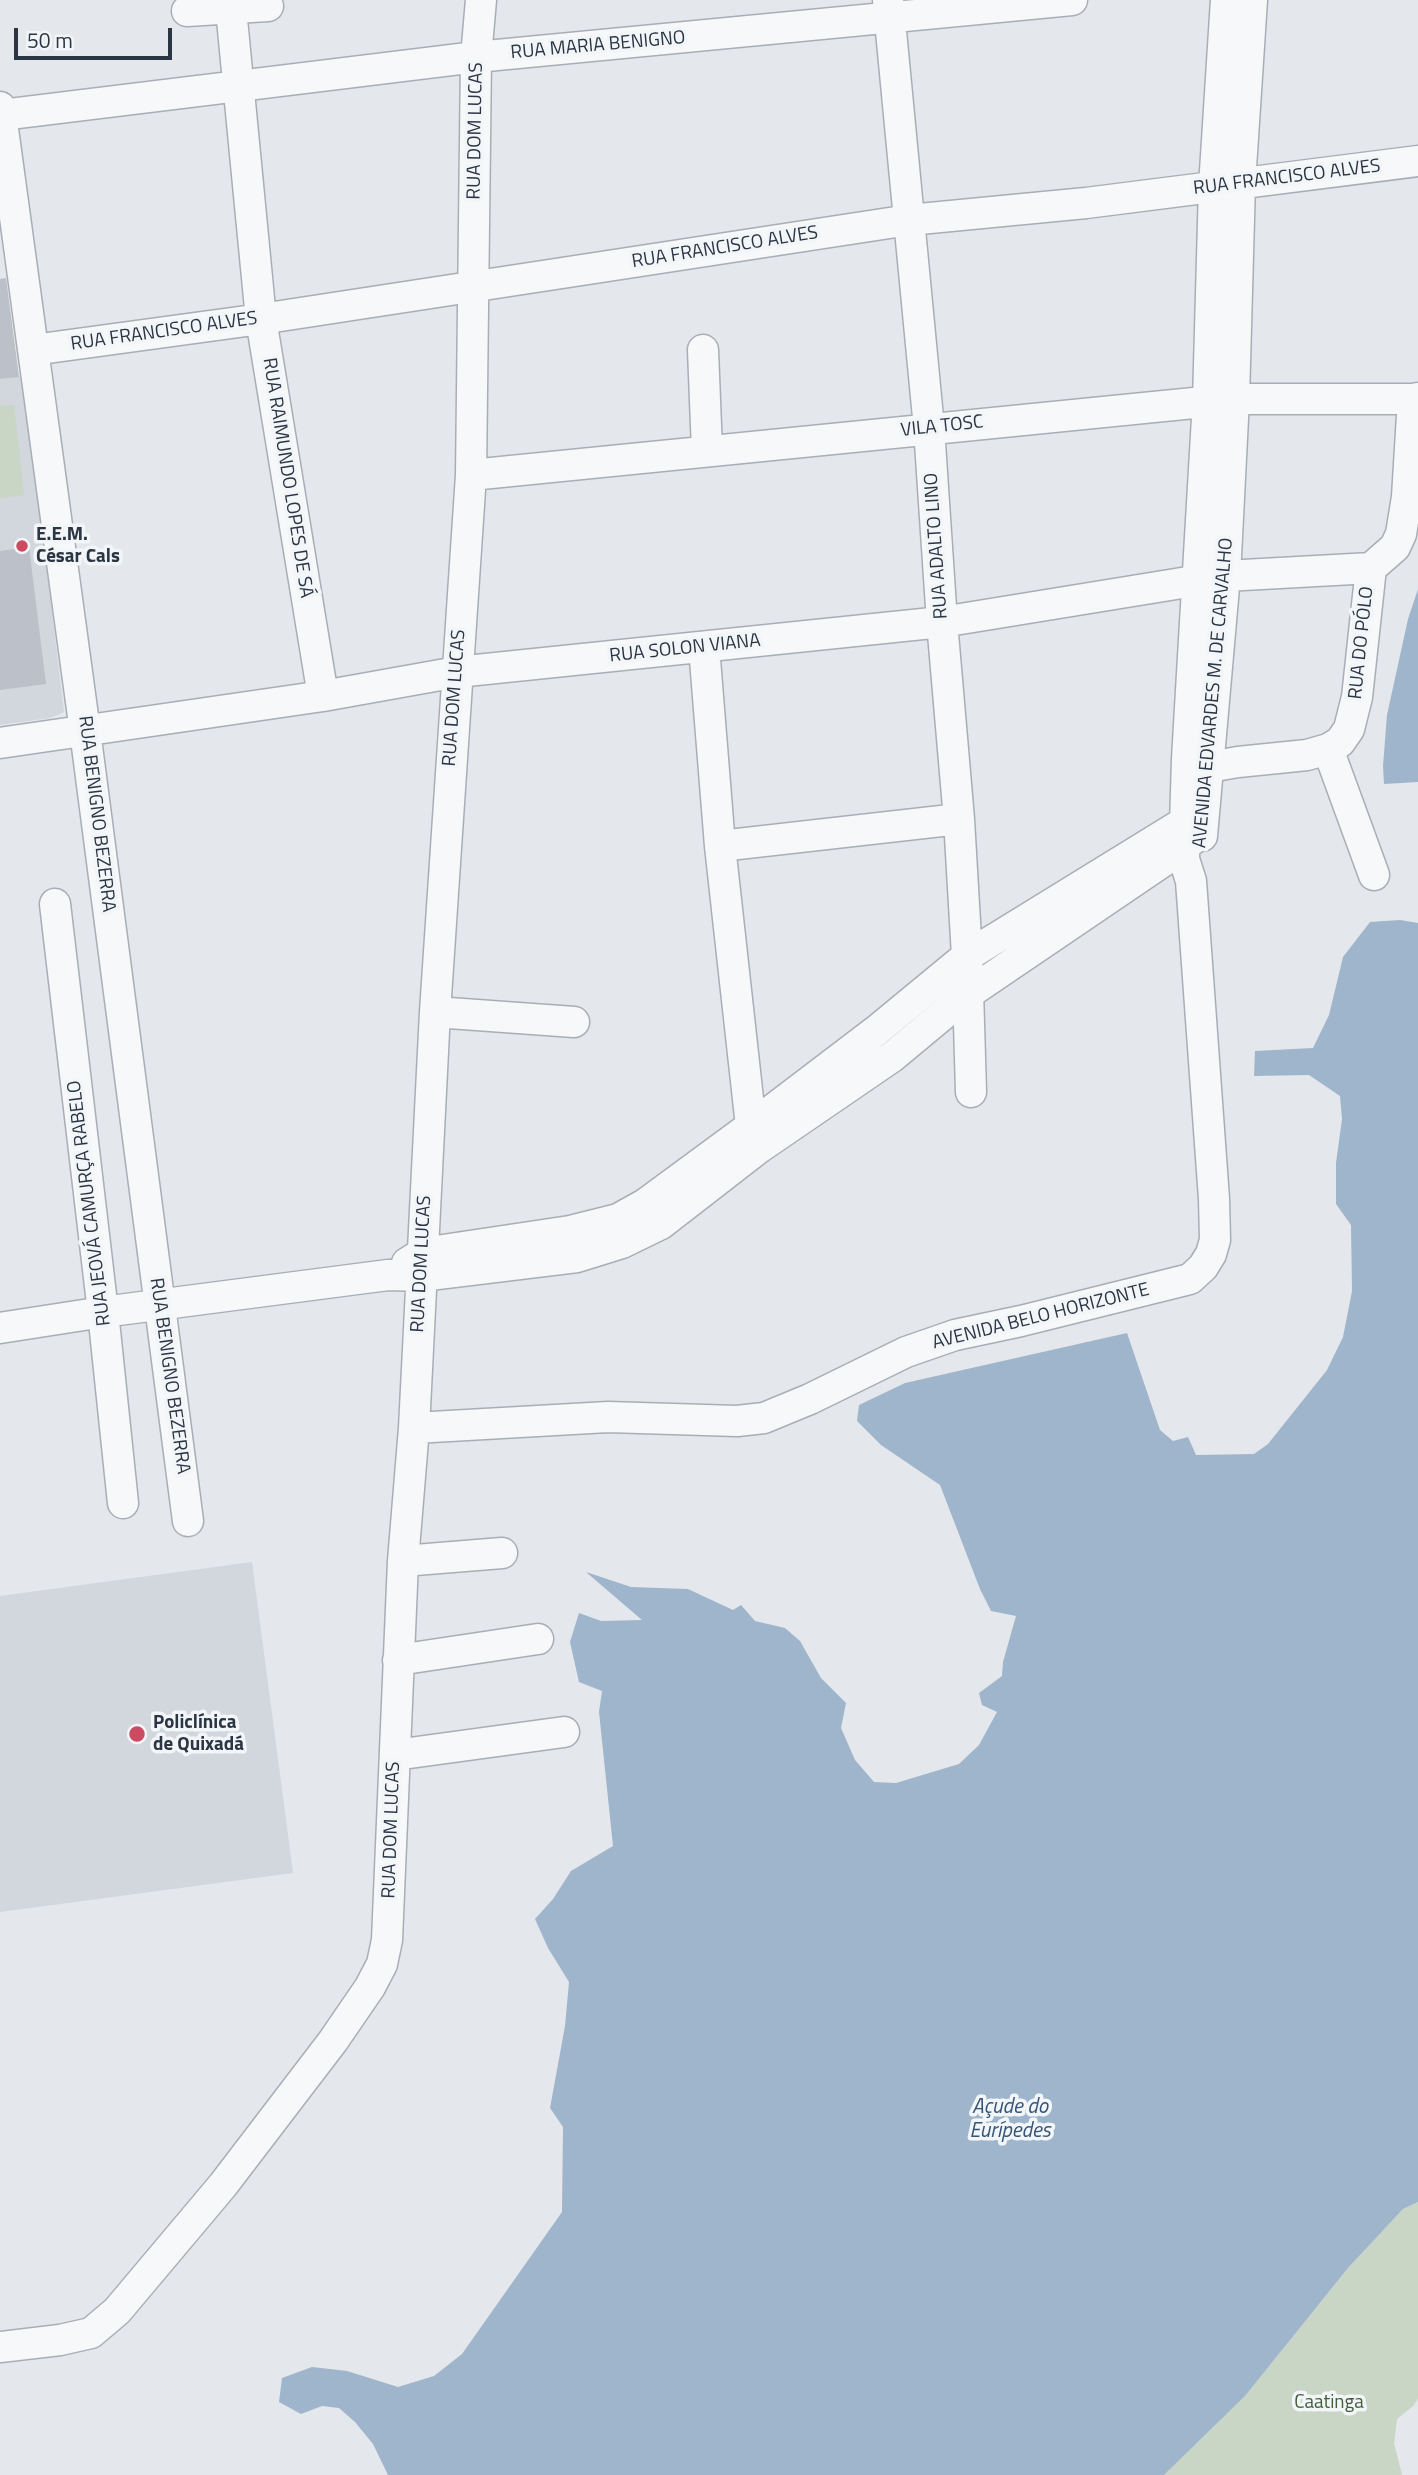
<!DOCTYPE html>
<html>
<head>
<meta charset="utf-8">
<style>
  body { margin:0 }
  #map { position:relative; width:1418px; height:2475px; overflow:hidden; background:#e4e7eb; font-family:"Titillium Web",sans-serif }
  canvas { display:block }
  .scale { position:absolute; left:14px; top:28px; width:158px; height:32px; box-sizing:border-box; border:4px solid #2b3544; border-top:0; padding-left:9px; font-size:21px; line-height:24px; white-space:nowrap; color:#2b3544; -webkit-text-stroke:5px #f3f6f8; paint-order:stroke }
</style>
</head>
<body>
<div id="map">
<canvas width="1418" height="2475"></canvas>
<div class="scale">50 m</div>
</div>
<script>
const c = document.querySelector('canvas').getContext('2d');
c.lineJoin = 'round';
function paint(path, color) { c.fillStyle = color; c.fill(path, 'evenodd'); }
const poly = rows => new Path2D(rows.map(r => 'M' + r).join(''));
function stroke(path, color, width, dash) { c.strokeStyle = color; c.lineWidth = width; c.lineCap = dash ? 'butt' : 'round'; c.setLineDash(dash || []); c.stroke(path); }
function write(font, color, halo, rows, align = 'center') {
  c.font = font + ' "Titillium Web",sans-serif'; c.lineWidth = 7; c.setLineDash([]); c.textBaseline = 'middle'; c.strokeStyle = halo; c.fillStyle = color; for (const [text, x, y, turn = 0] of rows) {
    c.save(); c.translate(x, y); c.rotate((+turn || 0) * Math.PI / 180); c.textAlign = isNaN(turn) ? turn : align; if (halo) c.strokeText(text, 0, 0); c.fillText(text, 0, 0); c.restore();
  }
}
const built = poly([
  [24,376,64,712,50,718,0,725,0,379],
  [252,1562,293,1873,0,1912,0,1596]
]);
const green = poly([
  [14,405,24,495,0,498,0,406],
  [1418,2202,1418,2399,1413,2406,1397,2419,1394,2443,1402,2475,1164,2475,1245,2396,1348,2268,1403,2209]
]);
const water = poly([
  [1418,589,1418,782,1384,784,1383,766,1387,715,1408,619],
  [1400,920,1418,923,1418,2202,1403,2209,1348,2268,1245,2396,1164,2475,388,2475,373,2444,355,2422,339,2408,322,2406,301,2414,279,2402,282,2378,312,2367,347,2371,398,2387,434,2376,462,2354,562,2212,563,2127,550,2108,565,2026,569,1982,548,1948,535,1919,553,1899,571,1871,613,1846,599,1712,602,1691,579,1682,570,1642,579,1613,601,1621,642,1620,586,1572,631,1587,688,1589,733,1610,741,1605,755,1621,785,1628,800,1641,821,1678,846,1703,841,1728,855,1760,874,1782,896,1783,959,1764,979,1745,997,1712,982,1705,979,1693,1002,1676,1003,1662,1016,1616,991,1611,980,1589,940,1485,881,1445,857,1421,859,1405,905,1383,1127,1333,1160,1430,1173,1441,1188,1437,1196,1455,1254,1454,1268,1444,1327,1370,1343,1337,1352,1291,1351,1225,1336,1204,1336,1163,1342,1119,1340,1096,1309,1075,1254,1076,1255,1051,1313,1048,1329,1015,1343,957,1370,922]
]);
const building = poly([
  [6,278,19,377,0,379,0,279],
  [29,547,46,684,0,690,0,551]
]);
const minor = poly([
  [888,0,929,428,942,622,959,819,967,956,971,1092],
  [231,9,261,319,323,696],
  [187,11,268,6],
  [0,107,85,731,188,1521],
  [1,115,476,57,1072,0],
  [33,350,261,319,909,220,1086,203,1418,161],
  [703,350,707,451],
  [471,475,1234,399,1413,399],
  [704,647,720,846,751,1126,756,1140],
  [0,743,323,696,457,672,942,622,1225,576,1371,568],
  [1328,749,1374,875],
  [1193,775,1209,767,1238,762,1307,755,1328,749,1340,742,1349,729,1357,697,1371,568,1395,547,1401,534,1407,497,1413,399,1418,398],
  [1202,836,1225,576,1234,399,1240,183,1252,0],
  [720,846,959,819],
  [55,904,103,1312,123,1503],
  [435,1012,574,1022],
  [407,1263,423,1253,570,1231,618,1219,645,1204,751,1126,876,1031,967,956,1196,815],
  [0,1328,103,1312,388,1275,421,1276,577,1257,622,1243,661,1224,759,1148,892,1057,969,993,1165,860,1196,837],
  [414,1428,608,1417,737,1421,764,1418,810,1399,906,1352,955,1335,1021,1321,1190,1279,1203,1267,1211,1254,1215,1240,1214,1199,1191,881,1184,859,1187,759,1208,401,1214,187,1226,0],
  [403,1561,502,1553],
  [398,1660,538,1639],
  [395,1755,564,1732],
  [0,2347,60,2340,91,2333,117,2311,223,2185,333,2041,370,1987,382,1964,387,1940,403,1561,414,1428,435,1012,471,475,476,57,481,0]
]);
const markers = [
  [22,546,7,"#cd4b62"],
  [137,1734,9,"#cd4b62"]
];
const streetNames = [
  ["RUA MARIA BENIGNO",598,46,-5],
  ["RUA DOM LUCAS",476,131,-89],
  ["RUA FRANCISCO ALVES",1287,178,-7],
  ["RUA FRANCISCO ALVES",725,248,-9],
  ["RUA FRANCISCO ALVES",164,332,-8],
  ["VILA TOSC",942,427,-6],
  ["RUA RAIMUNDO LOPES DE SÁ",287,478,81],
  ["RUA ADALTO LINO",937,546,-94],
  ["RUA DO PÓLO",1362,643,-84],
  ["RUA SOLON VIANA",685,649,-6],
  ["AVENIDA EDVARDES M. DE CARVALHO",1214,693,-85],
  ["RUA DOM LUCAS",455,698,-86],
  ["RUA BENIGNO BEZERRA",96,814,83],
  ["RUA JEOVÁ CAMURÇA RABELO",90,1203,-97],
  ["RUA DOM LUCAS",422,1264,-87],
  ["AVENIDA BELO HORIZONTE",1041,1317,-14],
  ["RUA BENIGNO BEZERRA",169,1376,82],
  ["RUA DOM LUCAS",392,1830,-88]
];
const poiNames = [
  ["E.E.M.",36,535],
  ["César Cals",36,557],
  ["Policlínica",153,1723],
  ["de Quixadá",153,1745]
];
const parkNames = [
  ["Caatinga",1329,2403]
];
const waterNames = [
  ["Açude do",1010,2108],
  ["Eurípedes",1010,2132]
];
paint(built, '#d2d6dd');
paint(green, '#c9d5c5');
paint(water, '#9fb5cb');
paint(building, '#bbc0c9');
stroke(minor, '#a9aeb6', 33);
stroke(minor, '#f6f8f9', 30);
for (const [x, y, r, color] of markers) { const dot = new Path2D(); dot.arc(x, y, r, 0, 2 * Math.PI); c.fillStyle = color; c.fill(dot); stroke(dot, '#f3f6f8', 2.5); }
write('19px', '#2b3544', '#f3f6f8', streetNames);
write('bold 19px', '#2b3544', '#f3f6f8', poiNames, 'left');
write('19px', '#415f39', '#f3f6f8', parkNames);
write('italic 21px', '#355578', '#f3f6f8', waterNames);
</script>
</body>
</html>
